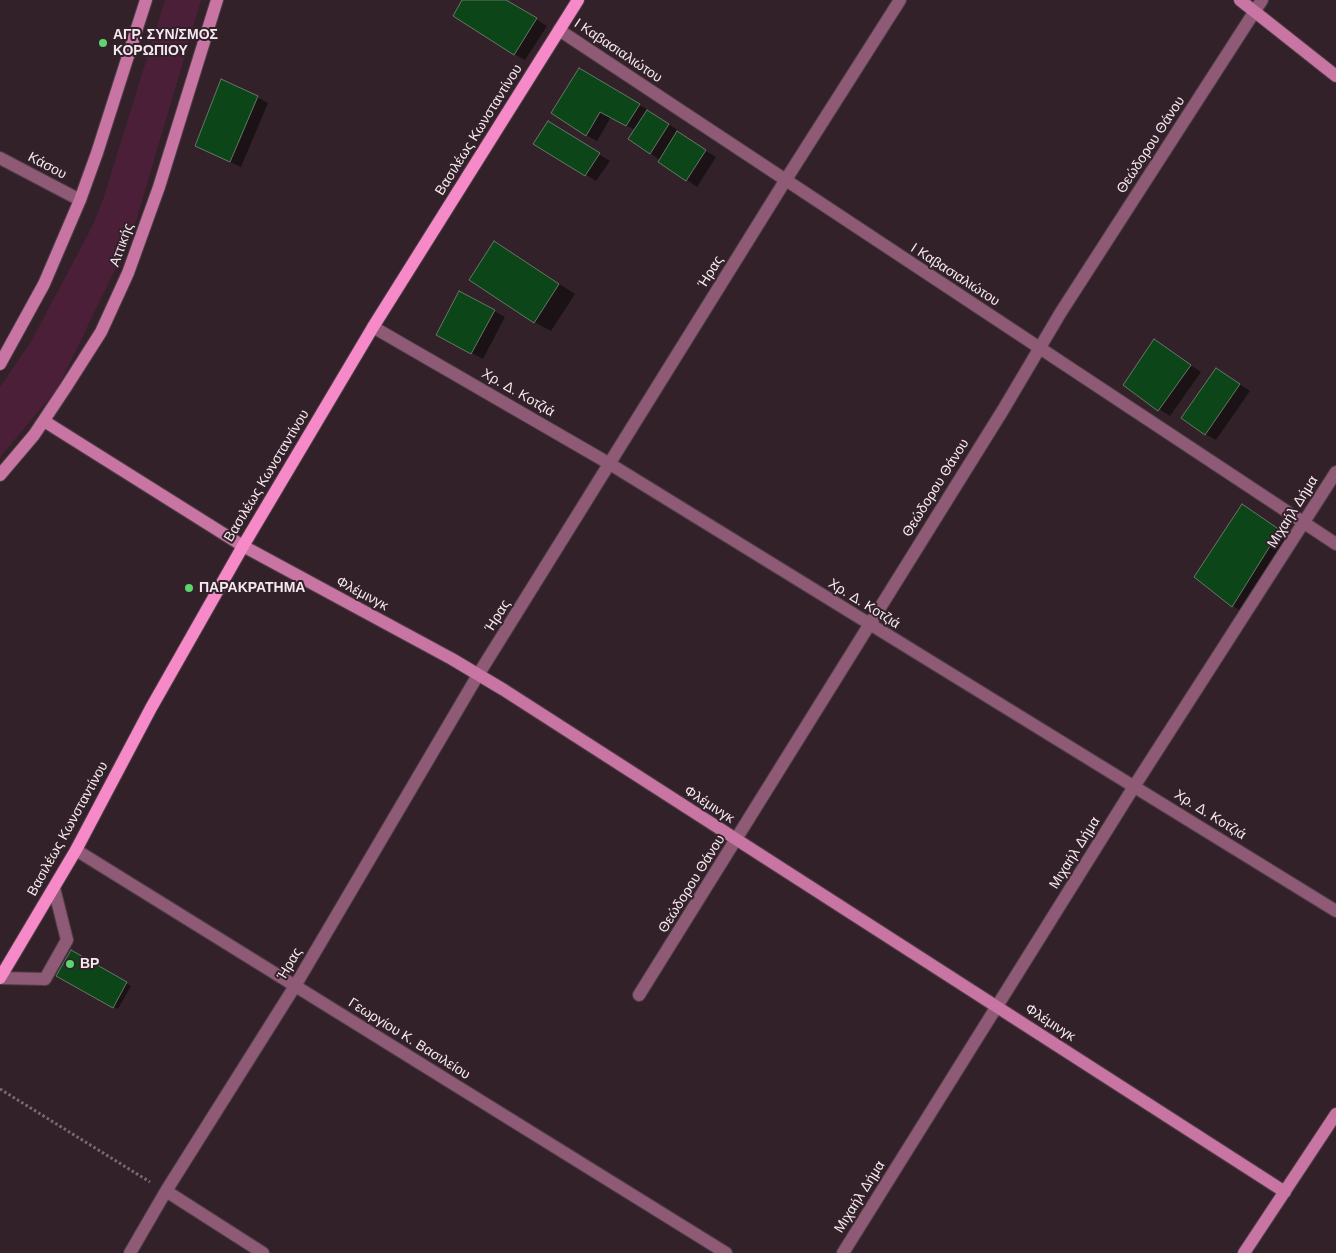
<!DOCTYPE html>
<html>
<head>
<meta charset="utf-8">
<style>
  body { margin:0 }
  canvas { display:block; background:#33212a }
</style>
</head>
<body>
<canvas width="1336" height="1253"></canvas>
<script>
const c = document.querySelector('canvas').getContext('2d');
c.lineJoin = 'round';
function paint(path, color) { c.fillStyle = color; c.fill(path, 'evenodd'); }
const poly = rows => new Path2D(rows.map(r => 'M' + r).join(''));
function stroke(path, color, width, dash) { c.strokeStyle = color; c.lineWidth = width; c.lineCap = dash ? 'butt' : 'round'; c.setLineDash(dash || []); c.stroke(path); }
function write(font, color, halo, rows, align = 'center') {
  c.font = font + ' Arial,sans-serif'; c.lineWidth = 4; c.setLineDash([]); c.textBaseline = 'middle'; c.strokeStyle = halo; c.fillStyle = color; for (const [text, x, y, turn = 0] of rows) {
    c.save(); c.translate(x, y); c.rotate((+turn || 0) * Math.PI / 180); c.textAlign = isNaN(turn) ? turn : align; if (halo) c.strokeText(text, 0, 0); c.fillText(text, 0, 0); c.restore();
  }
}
const green = poly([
  [165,0,201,0,136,221,125,249,57,389,0,457,0,387,31,342,92,227,103,200]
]);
const shadow = poly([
  [464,0,505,0,547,26,525,60,514,54],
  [579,70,650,111,649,112,679,131,677,133,716,157,697,187,629,138,635,130,611,117,597,141,586,135],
  [257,97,268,103,241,167,196,146],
  [559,129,610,161,596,181,535,144],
  [495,242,575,294,551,331,534,322],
  [494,311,505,317,483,359,449,341],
  [1154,341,1201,372,1170,416,1159,409],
  [1217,369,1250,391,1216,440,1205,434],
  [1242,505,1296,540,1249,616,1233,606,1196,576],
  [71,952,131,986,118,1009,58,975]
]);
const building = poly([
  [462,0,506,0,537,18,514,55,453,16,462,0],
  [579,68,640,104,626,126,600,112,586,136,551,113,579,68],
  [221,79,258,96,230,162,195,146,221,79],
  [647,110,669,124,650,154,628,139,647,110],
  [548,121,600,153,585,176,533,144,548,121],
  [677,131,706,150,686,181,658,162,677,131],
  [494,241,559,284,534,323,469,280,494,241],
  [459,291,495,310,471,354,436,335,459,291],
  [1154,339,1191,365,1158,411,1123,385,1154,339],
  [1216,368,1240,384,1205,435,1181,418,1216,368],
  [1242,504,1280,530,1232,607,1194,577,1242,504],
  [71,950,127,982,113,1008,56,976,71,950]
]);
const path = poly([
  [0,1089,150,1182]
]);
const lane = poly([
  [0,978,45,979,67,940,54,888]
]);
const street = poly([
  [559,30,1336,544],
  [0,158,80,200],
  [373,327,610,464,1336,911],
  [76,850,726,1253],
  [639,995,1003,410,1061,312,1262,0],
  [166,1191,263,1253],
  [130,1253,166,1191,295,986,478,675,785,181,900,0],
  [843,1253,1135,785,1336,472]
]);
const secondary = poly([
  [1240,0,1336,76],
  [0,364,44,284,80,200,97,153,146,0],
  [44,421,243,546,452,659,504,690,1285,1192],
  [0,475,34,435,66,387,101,332,128,273,159,187,217,0],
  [1244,1253,1336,1114]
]);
const primary = poly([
  [0,978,76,850,151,708,243,546,373,327,578,0]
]);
const markers = [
  [103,43,5,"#5bd56e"],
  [189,588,5,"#5bd56e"],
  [70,964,5,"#5bd56e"]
];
const poiNames = [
  ["ΑΓΡ. ΣΥΝ/ΣΜΟΣ",113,35],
  ["ΚΟΡΩΠΙΟΥ",113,51],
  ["ΠΑΡΑΚΡΑΤΗΜΑ",199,588],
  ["BP",80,964]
];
const streetNames = [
  ["Ι Καβασιαλιώτου",618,51,34],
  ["Βασιλέως Κωνσταντίνου",479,130,-58],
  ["Θεώδορου Θάνου",1151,145,-57],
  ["Κάσου",47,166,28],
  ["Αττικής",122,245,-70],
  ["Ήρας",711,272,-58],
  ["Ι Καβασιαλιώτου",955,275,33],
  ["Χρ. Δ. Κοτζιά",518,393,30],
  ["Βασιλέως Κωνσταντίνου",267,476,-59],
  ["Θεώδορου Θάνου",936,488,-58],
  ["Μιχαήλ Δήμα",1293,512,-58],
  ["Φλέμινγκ",362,594,28],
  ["Χρ. Δ. Κοτζιά",864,604,32],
  ["Ήρας",498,616,-58],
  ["Φλέμινγκ",709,805,33],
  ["Χρ. Δ. Κοτζιά",1210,815,32],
  ["Βασιλέως Κωνσταντίνου",68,829,-61],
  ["Μιχαήλ Δήμα",1075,853,-58],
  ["Θεώδορου Θάνου",692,884,-58],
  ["Ήρας",290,964,-59],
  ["Φλέμινγκ",1050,1023,33],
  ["Γεωργίου Κ. Βασιλείου",409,1039,32],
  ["Μιχαήλ Δήμα",860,1197,-58]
];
paint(green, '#4c1f39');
paint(shadow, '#0007');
paint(building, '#0c4518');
stroke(building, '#657766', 1);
stroke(lane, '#4e3d46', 14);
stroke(street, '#4e3d46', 14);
stroke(secondary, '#4e3d46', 14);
stroke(primary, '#4e3d46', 14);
stroke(path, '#796971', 3, [2.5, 2.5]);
stroke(lane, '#8e5a76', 12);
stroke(street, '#8e5a76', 12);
stroke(secondary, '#c975a4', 12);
stroke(primary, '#f689c7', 12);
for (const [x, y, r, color] of markers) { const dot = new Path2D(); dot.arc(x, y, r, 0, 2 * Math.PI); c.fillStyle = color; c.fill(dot); stroke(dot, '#33212a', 2); }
write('bold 14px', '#f5e8ef', '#33212a', poiNames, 'left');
write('14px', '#f5e8ef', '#33212a', streetNames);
</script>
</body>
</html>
